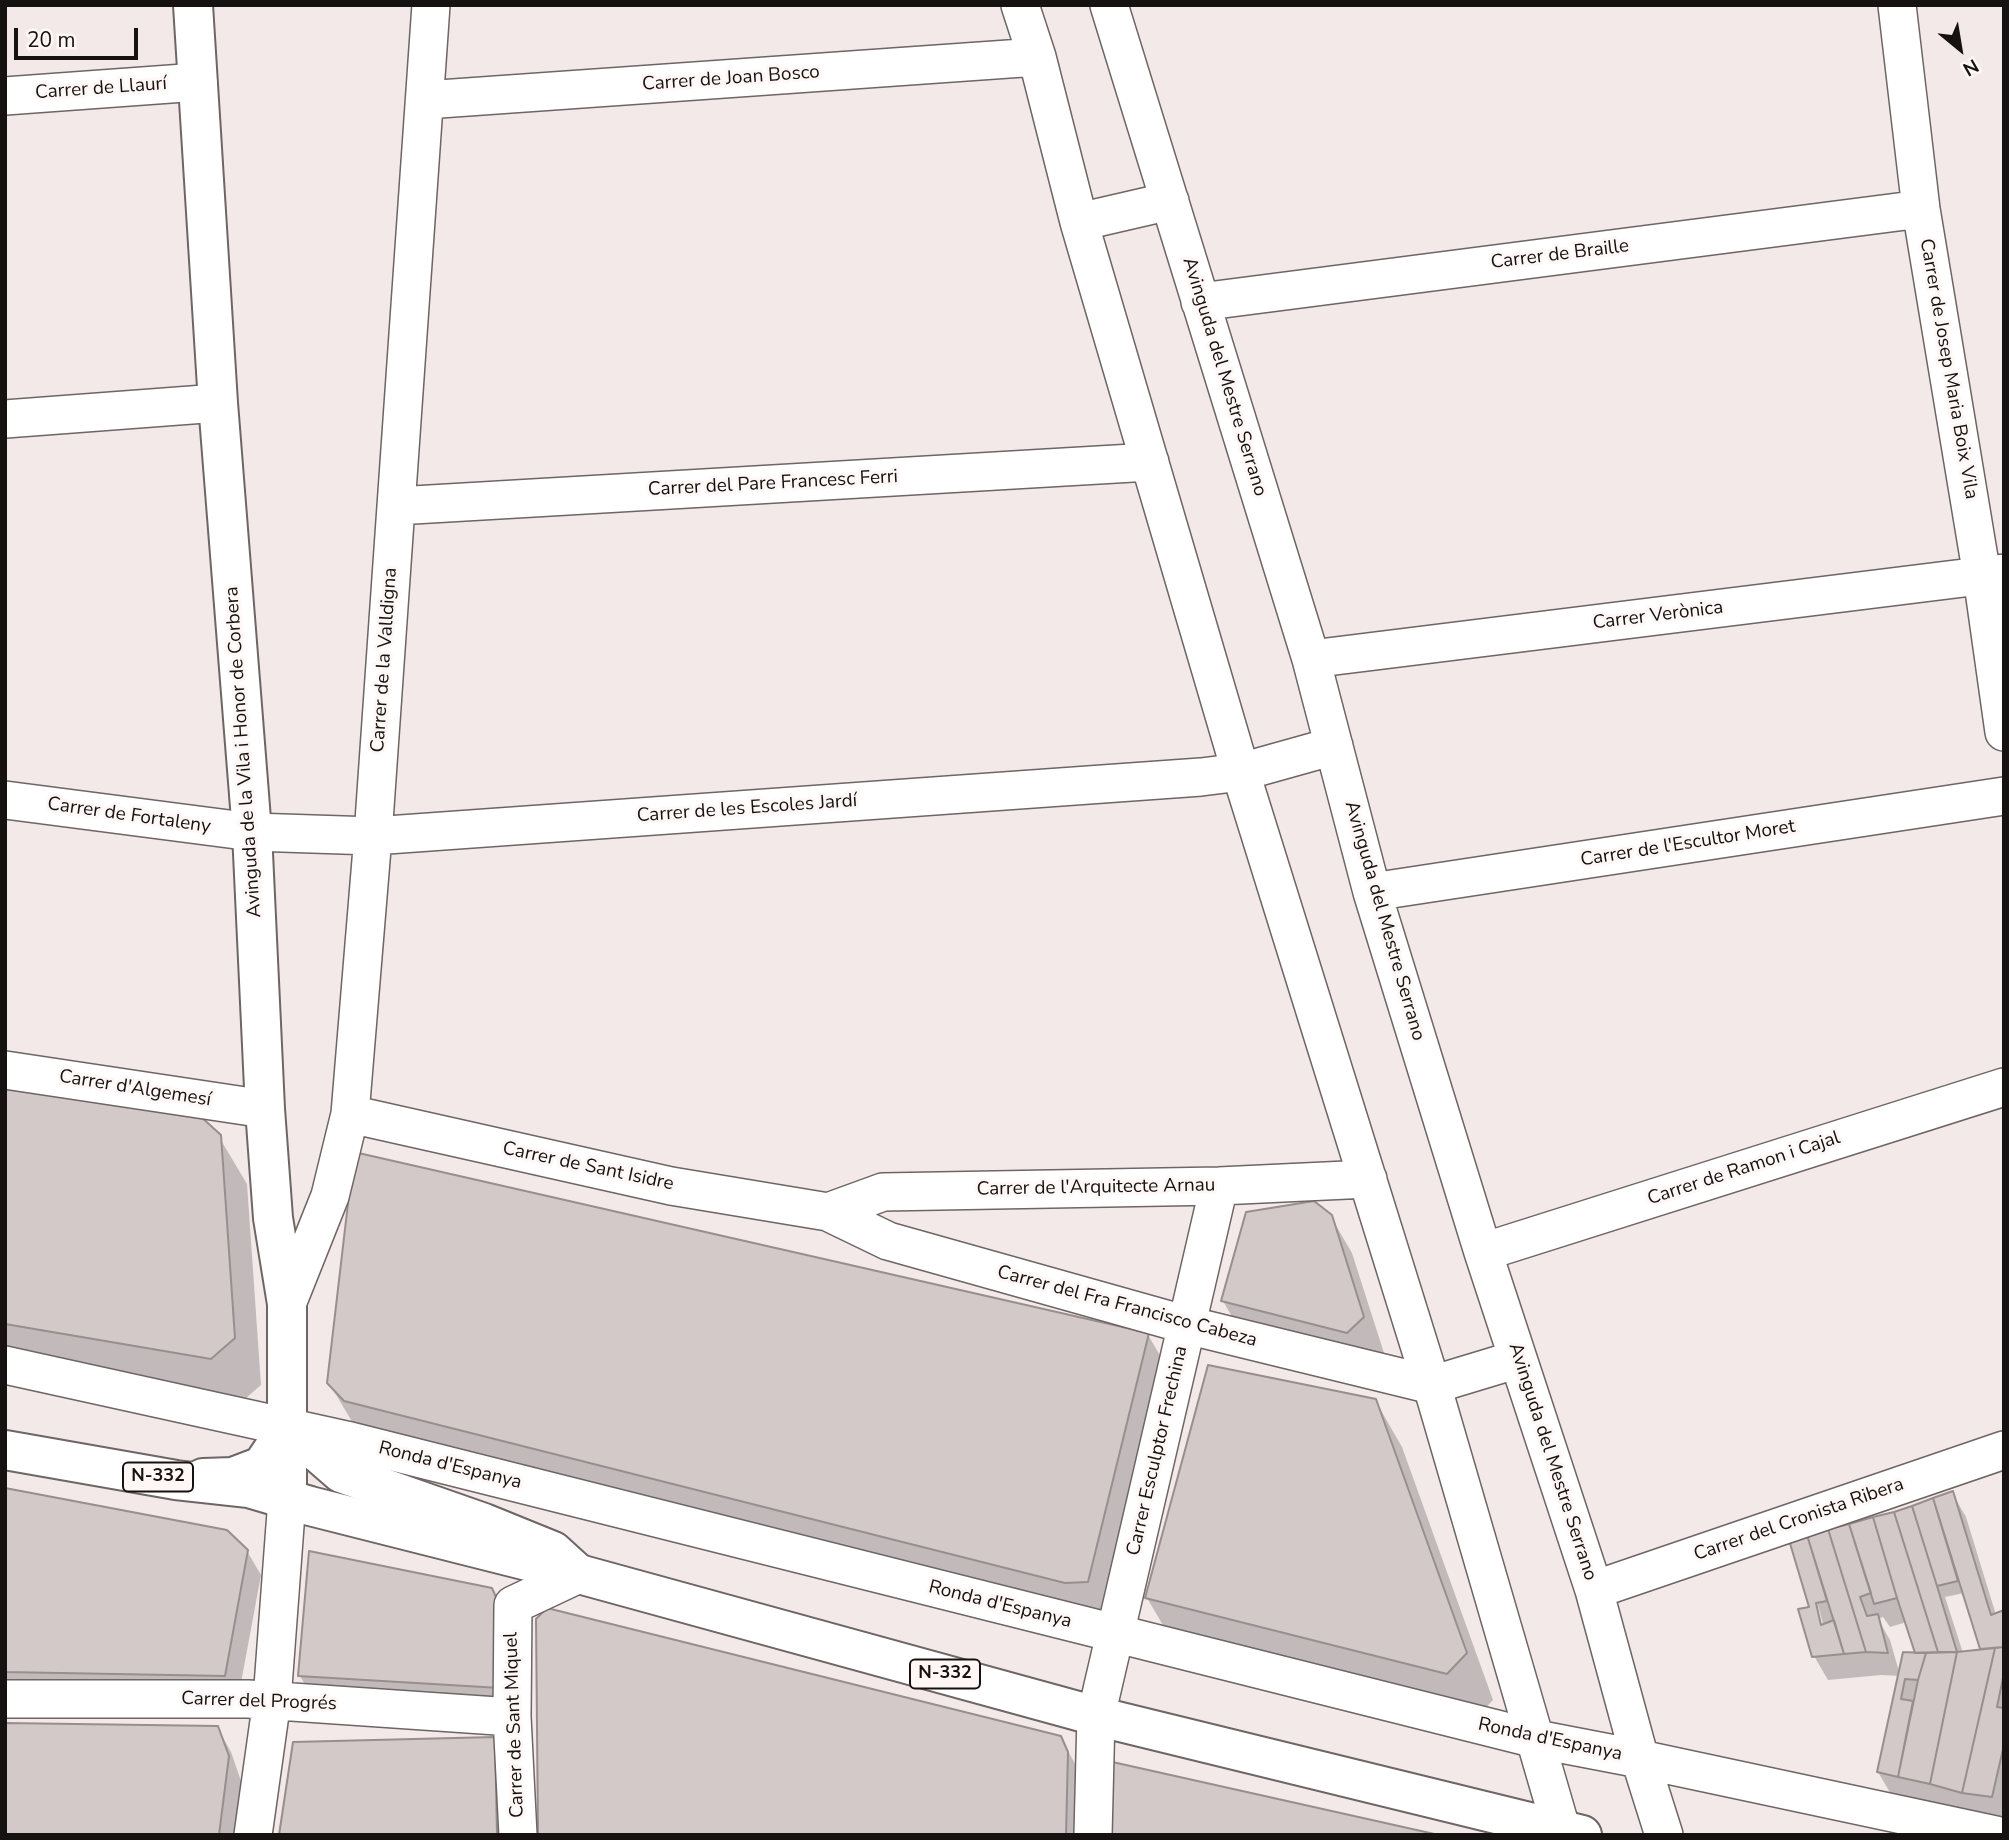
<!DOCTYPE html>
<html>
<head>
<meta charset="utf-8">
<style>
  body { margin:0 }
  #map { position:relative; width:2009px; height:1840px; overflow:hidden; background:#f3e9e9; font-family:"Nunito Sans",sans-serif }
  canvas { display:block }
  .frame { position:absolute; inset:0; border:7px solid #151211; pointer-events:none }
  .north { position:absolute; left:1925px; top:14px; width:70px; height:70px; -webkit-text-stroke:5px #fef7f6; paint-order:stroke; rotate:150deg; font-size:19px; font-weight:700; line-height:28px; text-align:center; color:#151211 }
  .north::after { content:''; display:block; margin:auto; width:24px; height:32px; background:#151211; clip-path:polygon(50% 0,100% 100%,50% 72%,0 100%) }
  .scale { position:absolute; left:14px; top:28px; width:124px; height:32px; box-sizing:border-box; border:4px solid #151211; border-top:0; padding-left:9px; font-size:21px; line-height:24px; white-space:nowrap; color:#151211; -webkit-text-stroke:5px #fef7f6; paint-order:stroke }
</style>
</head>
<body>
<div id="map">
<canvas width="2009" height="1840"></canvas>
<div class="frame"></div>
<div class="north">N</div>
<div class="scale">20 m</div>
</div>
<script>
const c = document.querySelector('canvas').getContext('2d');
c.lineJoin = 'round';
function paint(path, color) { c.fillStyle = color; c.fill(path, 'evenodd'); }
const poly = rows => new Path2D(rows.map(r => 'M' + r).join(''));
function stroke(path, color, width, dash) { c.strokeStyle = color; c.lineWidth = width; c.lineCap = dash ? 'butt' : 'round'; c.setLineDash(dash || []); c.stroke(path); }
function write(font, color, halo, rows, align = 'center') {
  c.font = font + ' "Nunito Sans",sans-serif'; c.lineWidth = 6; c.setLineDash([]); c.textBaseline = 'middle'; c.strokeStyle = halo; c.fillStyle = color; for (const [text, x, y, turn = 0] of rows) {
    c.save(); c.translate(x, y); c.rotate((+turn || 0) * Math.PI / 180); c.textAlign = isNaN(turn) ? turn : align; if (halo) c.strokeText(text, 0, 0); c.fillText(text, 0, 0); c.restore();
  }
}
const shadow = poly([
  [5,1087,219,1137,247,1184,261,1385,238,1405,5,1366],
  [1331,1217,1352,1253,1384,1353,1368,1368,1243,1336,1223,1301],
  [1148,1335,1175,1381,1114,1628,357,1430,329,1383],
  [1375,1400,1402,1447,1493,1700,1474,1720,1174,1644,1147,1598],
  [5,1490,247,1551,261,1575,238,1699,5,1695],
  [1952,1493,1966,1517,1996,1615,2004,1612,2004,1820,1892,1796,1878,1772,1900,1676,1881,1675,1828,1680,1814,1656,1812,1608,1791,1541,1913,1507],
  [1964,1593,1982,1651,1963,1653,1945,1597],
  [1815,1594,1823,1624,1821,1625,1812,1595],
  [1883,1617,1890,1627,1907,1622,1918,1655,1900,1675,1890,1640,1878,1619],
  [490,1589,519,1723,321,1711,300,1676],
  [217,1727,231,1752,241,1781,235,1835,5,1835],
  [1060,1737,1087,1785,1093,1835,540,1835],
  [494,1738,522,1835,281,1835]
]);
const building = poly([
  [5,1085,200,1116,221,1135,235,1338,211,1359,5,1324,5,1085],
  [354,1152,1149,1333,1088,1582,1065,1583,344,1401,327,1383,354,1152],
  [1314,1201,1332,1215,1364,1317,1347,1333,1221,1301,1246,1212,1314,1201],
  [1208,1365,1376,1399,1467,1653,1447,1674,1145,1598,1208,1365],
  [5,1488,227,1530,248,1550,225,1676,5,1672,5,1488],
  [1953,1491,1991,1615,2004,1610,2004,1647,1980,1649,1933,1498,1953,1491],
  [1933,1498,1958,1581,1937,1586,1912,1506,1933,1498],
  [1912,1506,1937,1586,1957,1652,1938,1652,1894,1512,1912,1506],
  [1894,1512,1938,1652,1915,1653,1897,1598,1873,1517,1894,1512],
  [1873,1517,1897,1598,1874,1604,1849,1524,1873,1517],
  [1849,1524,1871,1593,1860,1597,1867,1616,1878,1614,1888,1653,1866,1652,1828,1529,1849,1524],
  [1828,1529,1866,1652,1844,1654,1807,1535,1828,1529],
  [1807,1535,1827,1601,1816,1603,1821,1625,1834,1620,1844,1654,1812,1657,1798,1609,1809,1607,1789,1540,1807,1535],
  [309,1551,492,1588,502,1611,500,1688,298,1676,309,1551],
  [547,1608,1061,1736,1068,1752,1066,1835,538,1835,536,1619,547,1608],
  [2004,1647,2004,1673,1997,1707,2004,1708,2004,1745,1992,1797,1962,1793,1995,1648,2004,1647],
  [1995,1648,1962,1793,1930,1784,1957,1652,1995,1648],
  [1903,1652,1926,1653,1918,1680,1905,1679,1901,1699,1913,1701,1898,1777,1877,1772,1903,1652],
  [1957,1652,1930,1784,1898,1777,1918,1680,1926,1653,1957,1652],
  [5,1723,218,1726,229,1756,219,1835,5,1835,5,1723],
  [495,1737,497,1835,279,1835,293,1742,495,1737],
  [1108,1761,1439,1835,1107,1835,1108,1761]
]);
const street = poly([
  [1020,5,1037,57,1079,222,1244,783,1436,1399,1563,1835],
  [1109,5,1311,659,1372,892,1483,1252,1594,1590,1640,1759,1664,1835],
  [1897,5,1921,209,1982,576,2004,732],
  [5,96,198,82],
  [425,100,1037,57],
  [1079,222,1170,201],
  [1200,302,1921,209],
  [5,419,218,403],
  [396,506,1150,462],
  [1311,659,2004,573],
  [5,800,252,832,373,836,1201,777,1241,772,1334,746],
  [1372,892,2004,796],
  [5,1070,265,1109],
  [350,1114,671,1186,828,1212,888,1241,1187,1325,1432,1385,1518,1359],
  [828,1212,883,1192,1219,1186,1368,1179],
  [1483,1252,2004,1087],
  [287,1304,330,1196,350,1114,373,836,431,5],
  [5,1365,346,1440,1536,1739,1640,1759,1996,1835],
  [1594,1590,2004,1450],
  [5,1699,248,1699,512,1717],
  [253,1835,272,1700,287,1499],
  [518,1835,512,1717,513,1605,579,1574],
  [1093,1835,1096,1716,1219,1186]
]);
const secondary = poly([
  [193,5,218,403,252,832,265,1109,273,1218,287,1304,287,1499],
  [203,1478,233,1477,262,1466,288,1427,341,1473,484,1523,553,1551,575,1571]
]);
const highway = poly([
  [5,1450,176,1480,249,1488,310,1506,579,1574,1096,1716,1582,1835]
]);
const shields = [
  [158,1477,70],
  [945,1674,70]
];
const shieldNames = [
  ["N-332",158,1477],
  ["N-332",945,1674]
];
const streetNames = [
  ["Carrer de Joan Bosco",731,79,-4],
  ["Carrer de Llaurí",101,89,-4],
  ["Carrer de Braille",1560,255,-7],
  ["Carrer de Josep Maria Boix Vila",1948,369,80],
  ["Avinguda del Mestre Serrano",1224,377,73],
  ["Carrer del Pare Francesc Ferri",773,484,-3],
  ["Carrer Verònica",1658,616,-7],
  ["Carrer de la Valldigna",385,660,-86],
  ["Avinguda de la Vila i Honor de Corbera",244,752,-94],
  ["Carrer de les Escoles Jardí",747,809,-4],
  ["Carrer de Fortaleny",129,816,8],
  ["Carrer de l'Escultor Moret",1688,844,-9],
  ["Avinguda del Mestre Serrano",1384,921,74],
  ["Carrer d'Algemesí",135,1089,9],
  ["Carrer de Sant Isidre",588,1167,12],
  ["Carrer de Ramon i Cajal",1744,1169,-18],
  ["Carrer de l'Arquitecte Arnau",1096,1188,-1],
  ["Carrer del Fra Francisco Cabeza",1127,1307,15],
  ["Carrer Esculptor Frechina",1158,1451,-77],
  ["Avinguda del Mestre Serrano",1552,1462,72],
  ["Ronda d'Espanya",450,1466,14],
  ["Carrer del Cronista Ribera",1799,1520,-19],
  ["Ronda d'Espanya",1000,1605,14],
  ["Carrer del Progrés",259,1702,2],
  ["Carrer de Sant Miquel",515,1725,-92],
  ["Ronda d'Espanya",1550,1740,12]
];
paint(shadow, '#0003');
paint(building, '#d3c9c9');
stroke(building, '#978e8d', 2);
stroke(street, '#6e6565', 40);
stroke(secondary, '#6e6565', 42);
stroke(highway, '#6e6565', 42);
stroke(street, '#fff', 37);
stroke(secondary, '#fff', 38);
stroke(highway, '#fff', 38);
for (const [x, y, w] of shields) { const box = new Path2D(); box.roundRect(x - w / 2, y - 14.5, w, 29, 5); c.fillStyle = '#fef7f6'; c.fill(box); stroke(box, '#151211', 2); }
write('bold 18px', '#151211', null, shieldNames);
write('19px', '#151211', '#fef7f6', streetNames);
</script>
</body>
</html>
